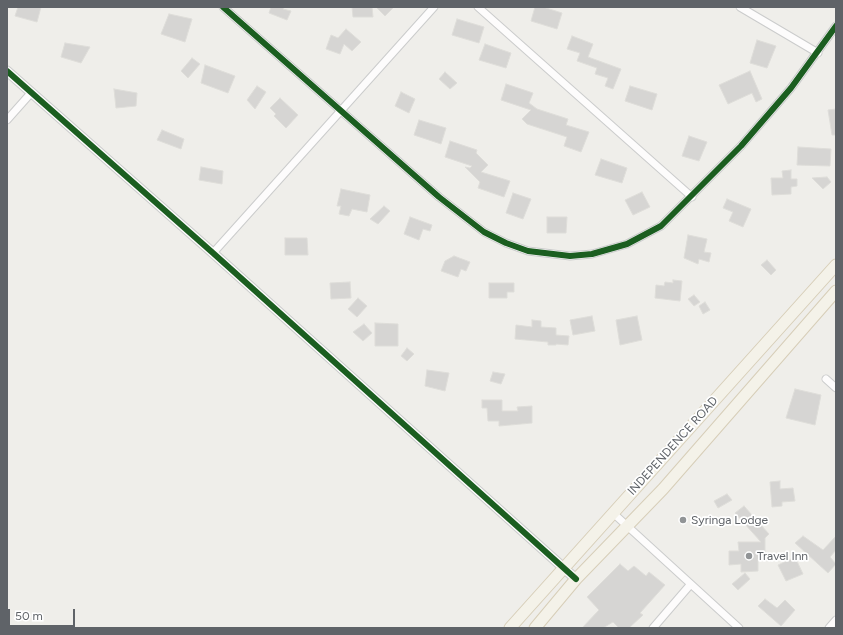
<!DOCTYPE html>
<html>
<head>
<meta charset="utf-8">
<style>
  body { margin:0 }
  #map { position:relative; width:843px; height:635px; overflow:hidden; background:#efeeea; font-family:Figtree,sans-serif }
  canvas { display:block }
  .frame { position:absolute; inset:0; border:8px solid #5f6368; pointer-events:none }
  .scale { position:absolute; left:8px; top:609px; width:67px; height:18px; box-sizing:border-box; border:2px solid #5f6368; border-top:0; padding-left:5px; font-size:12px; line-height:14px; white-space:nowrap; color:#5f6368; -webkit-text-stroke:3px #fff; paint-order:stroke }
</style>
</head>
<body>
<div id="map">
<canvas width="843" height="635"></canvas>
<div class="frame"></div>
<div class="scale">50 m</div>
</div>
<script>
const c = document.querySelector('canvas').getContext('2d');
c.lineJoin = 'round';
function paint(path, color) { c.fillStyle = color; c.fill(path, 'evenodd'); }
const poly = rows => new Path2D(rows.map(r => 'M' + r).join(''));
function stroke(path, color, width, dash) { c.strokeStyle = color; c.lineWidth = width; c.lineCap = dash ? 'butt' : 'round'; c.setLineDash(dash || []); c.stroke(path); }
function write(font, color, halo, rows, align = 'center') {
  c.font = font + ' Figtree,sans-serif'; c.lineWidth = 3.5; c.setLineDash([]); c.textBaseline = 'middle'; c.strokeStyle = halo; c.fillStyle = color; for (const [text, x, y, turn = 0] of rows) {
    c.save(); c.translate(x, y); c.rotate((+turn || 0) * Math.PI / 180); c.textAlign = isNaN(turn) ? turn : align; if (halo) c.strokeText(text, 0, 0); c.fillText(text, 0, 0); c.restore();
  }
}
const building = poly([
  [18,7,41,7,37,22,15,16,18,7],
  [271,7,284,7,283,9,291,11,287,20,269,13,271,7],
  [352,7,372,7,373,17,353,17,352,7],
  [376,7,394,7,385,16,376,7],
  [535,7,543,7,562,13,557,29,531,21,535,7],
  [169,14,192,19,185,42,161,34,169,14],
  [457,19,484,27,479,43,452,35,457,19],
  [346,29,361,42,352,51,344,44,340,54,326,49,331,35,338,38,346,29],
  [572,36,593,44,588,57,621,69,613,89,605,86,608,78,595,74,597,68,577,61,580,53,567,49,572,36],
  [757,40,776,46,767,68,750,63,757,40],
  [65,43,90,47,81,63,61,57,65,43],
  [485,44,511,53,506,68,479,60,485,44],
  [192,58,200,64,188,78,181,71,192,58],
  [205,65,235,76,228,93,201,83,205,65],
  [750,71,762,99,756,102,752,93,728,104,719,85,750,71],
  [445,72,457,83,450,89,439,79,445,72],
  [506,84,533,93,529,103,537,109,568,119,566,125,589,132,581,152,564,146,567,137,527,124,522,119,531,110,501,100,506,84],
  [257,86,266,92,255,109,247,100,257,86],
  [630,86,657,94,652,110,625,101,630,86],
  [114,89,137,93,136,106,116,108,114,89],
  [401,92,415,99,409,113,395,106,401,92],
  [280,98,298,115,286,128,274,116,276,114,270,108,280,98],
  [836,109,836,135,832,135,828,110,836,109],
  [419,120,446,128,441,144,414,135,419,120],
  [162,130,184,139,181,149,157,140,162,130],
  [689,136,707,142,699,161,682,156,689,136],
  [450,141,477,150,476,153,488,165,481,172,510,181,504,197,478,188,480,182,465,167,470,168,472,166,445,157,450,141],
  [798,147,831,149,830,166,797,165,798,147],
  [601,159,627,168,622,183,595,175,601,159],
  [201,167,223,171,222,184,199,180,201,167],
  [791,170,791,179,797,179,797,186,791,187,791,194,772,195,771,178,783,178,782,171,791,170],
  [827,177,831,182,823,189,812,178,827,177],
  [341,189,370,195,367,212,352,209,349,216,339,214,341,206,337,206,341,189],
  [642,192,650,207,633,215,625,200,642,192],
  [513,193,531,199,523,219,506,213,513,193],
  [727,199,751,209,743,227,729,221,733,212,723,208,727,199],
  [384,206,390,211,378,224,370,219,384,206],
  [410,217,432,225,430,231,423,229,419,240,404,234,410,217],
  [547,217,567,217,566,233,547,233,547,217],
  [688,235,707,239,704,252,711,253,709,262,699,259,698,264,684,258,688,235],
  [285,238,307,238,308,255,285,255,285,238],
  [454,256,470,262,466,271,461,269,458,277,441,271,445,261,454,256],
  [767,260,776,270,771,275,761,265,767,260],
  [673,280,682,281,680,301,655,298,656,285,664,286,665,282,673,283,673,280],
  [350,282,351,298,331,299,330,283,350,282],
  [489,283,514,283,514,292,507,292,507,298,489,298,489,283],
  [694,295,700,302,694,306,688,299,694,295],
  [358,298,367,306,357,317,348,309,358,298],
  [705,302,710,310,703,314,699,306,705,302],
  [592,316,595,331,573,335,570,320,592,316],
  [637,316,642,340,620,345,616,320,637,316],
  [532,320,541,321,541,327,556,328,556,335,569,336,568,345,556,344,556,345,548,345,548,342,515,339,516,325,532,327,532,320],
  [375,323,398,324,398,346,375,346,375,323],
  [364,324,372,333,363,341,353,332,364,324],
  [407,348,414,354,407,361,401,356,407,348],
  [427,370,449,373,445,391,425,386,427,370],
  [493,372,505,374,501,384,490,381,493,372],
  [795,389,821,395,815,425,786,418,795,389],
  [482,400,502,400,502,411,518,411,517,407,532,406,532,423,499,426,499,421,488,421,487,408,482,408,482,400],
  [780,481,780,489,793,488,795,501,782,502,782,506,772,507,770,482,780,481],
  [727,494,732,500,718,508,714,501,727,494],
  [744,506,769,534,765,538,765,559,758,559,758,571,741,572,741,564,729,565,729,551,739,551,738,542,761,542,735,513,744,506],
  [803,536,823,550,836,536,836,550,830,557,836,564,828,573,795,543,803,536],
  [795,557,803,574,786,581,778,565,795,557],
  [620,564,628,571,634,566,646,576,649,572,665,585,640,613,643,615,629,628,619,628,613,622,603,628,582,628,599,610,587,597,620,564],
  [745,573,750,579,738,590,732,584,745,573],
  [765,599,777,608,785,600,795,610,781,626,758,606,765,599]
]);
const minor = poly([
  [223,7,439,197,484,232,506,243,528,251,570,256,592,254,627,244,661,226,741,146,791,88,836,26],
  [478,7,692,197],
  [740,7,818,53],
  [7,120,31,93],
  [213,253,434,7],
  [826,379,836,388],
  [613,513,739,628],
  [653,628,690,585],
  [829,628,836,620]
]);
const tertiary = poly([
  [7,71,213,253,576,579]
]);
const primary = poly([
  [510,628,836,265],
  [535,628,576,579,663,489,836,291]
]);
const cycleway = poly([
  [223,7,439,197,484,232,506,243,528,251,570,256,592,254,627,244,661,226,741,146,791,88,836,26],
  [7,71,213,253,576,579]
]);
const markers = [
  [683,520,4,"#919496"],
  [749,556,4,"#919496"]
];
const streetNames = [
  ["INDEPENDENCE ROAD",673,446,-48]
];
const poiNames = [
  ["Syringa Lodge",691,520],
  ["Travel Inn",757,556]
];
paint(building, '#d6d5d3');
stroke(building, '#deddd9', 1);
stroke(minor, '#cbcccc', 9);
stroke(tertiary, '#cbcccc', 11);
stroke(primary, '#d7ceb8', 13);
stroke(minor, '#fdfcfc', 7);
stroke(tertiary, '#fdfcfc', 9);
stroke(primary, '#f4f2e9', 11);
stroke(cycleway, '#1b5e20', 6);
for (const [x, y, r, color] of markers) { const dot = new Path2D(); dot.arc(x, y, r, 0, 2 * Math.PI); c.fillStyle = color; c.fill(dot); stroke(dot, '#fff', 1.5); }
write('12px', '#5f6368', '#fff', streetNames);
write('12px', '#5f6368', '#fff', poiNames, 'left');
</script>
</body>
</html>
